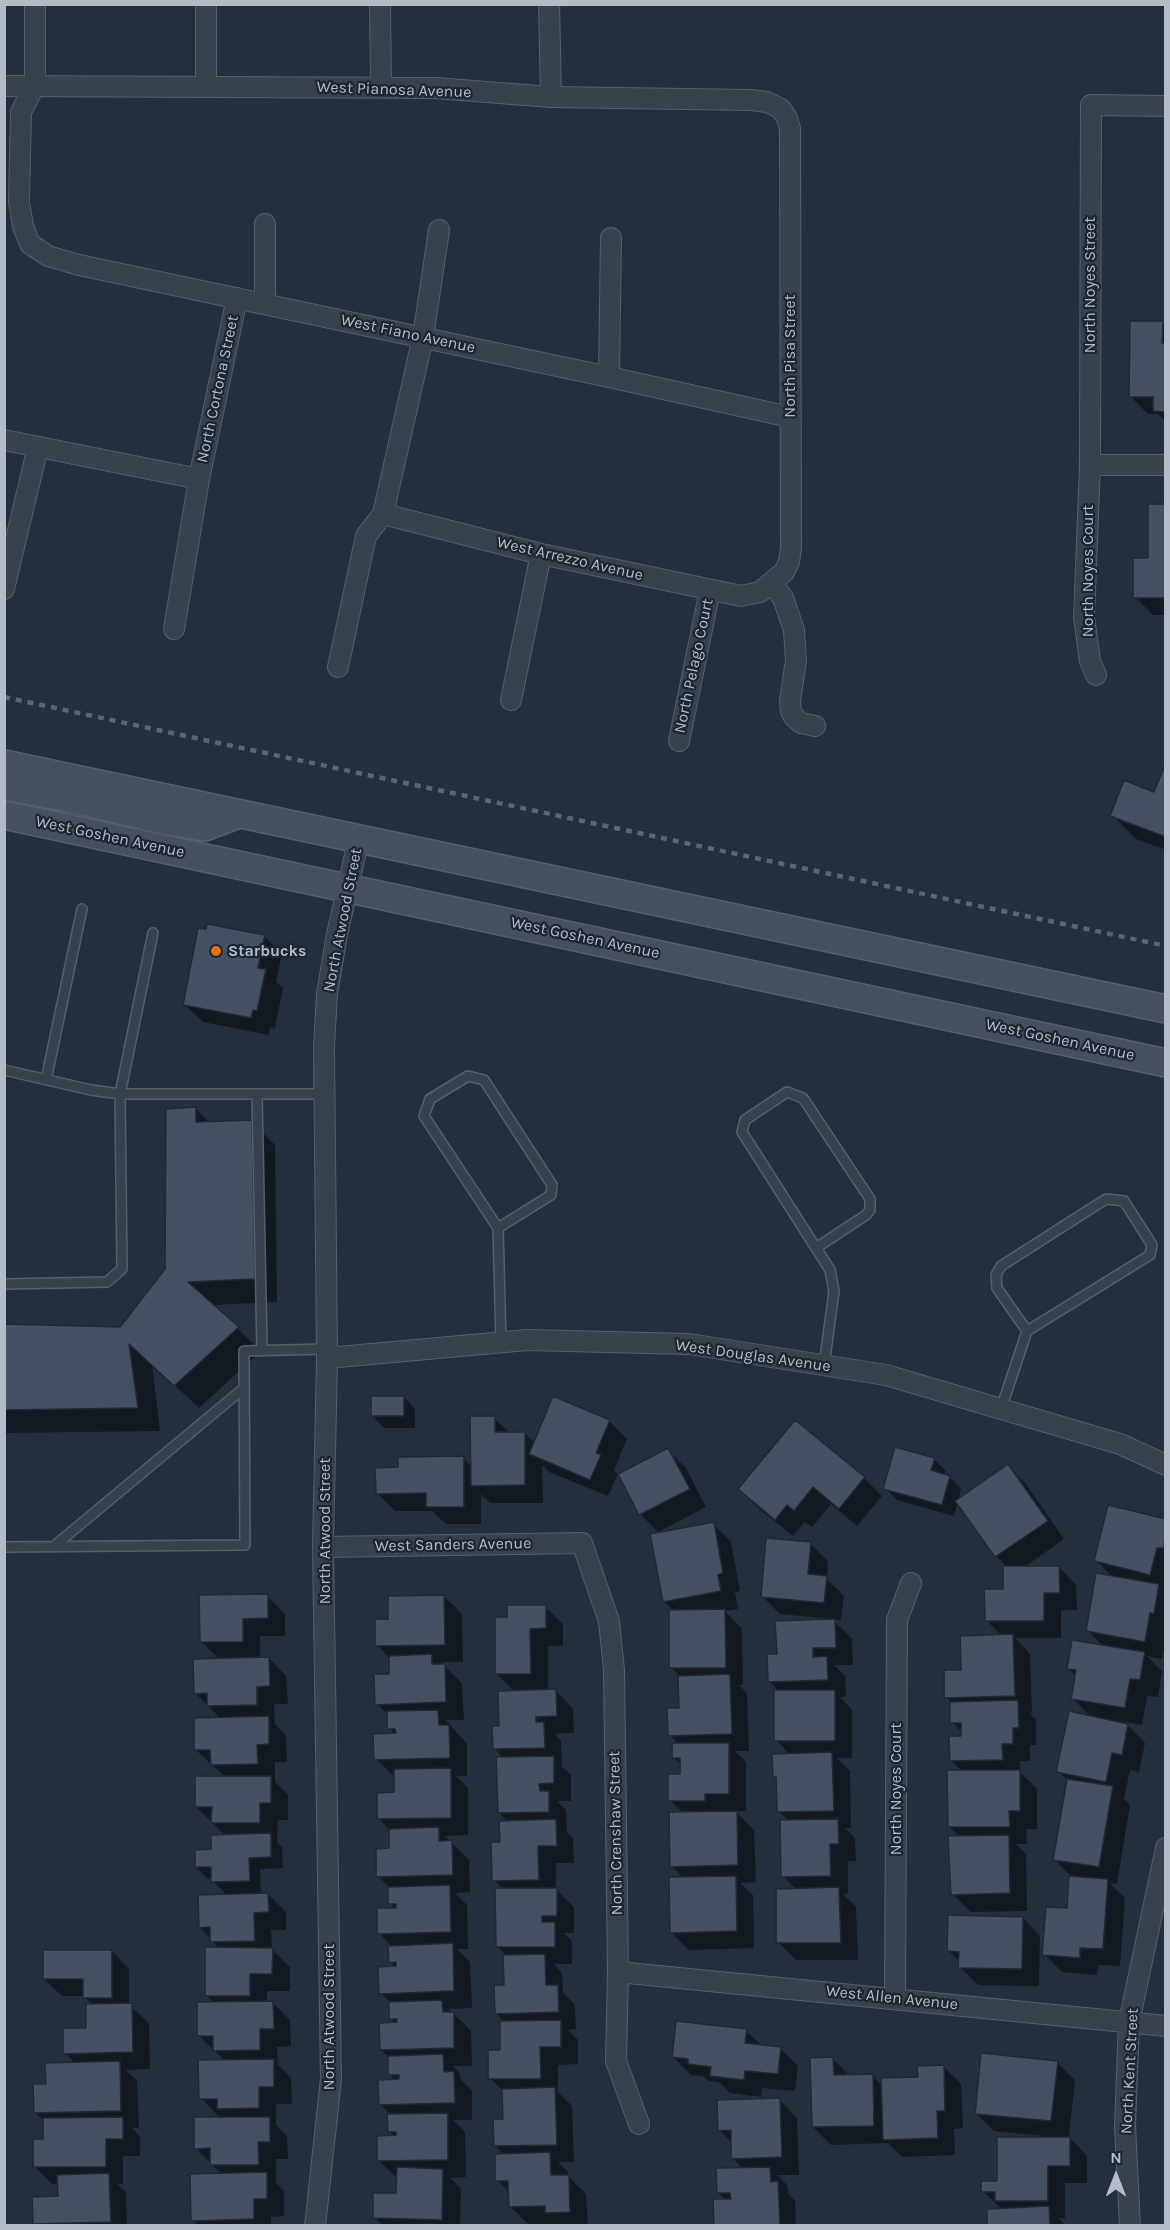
<!DOCTYPE html>
<html>
<head>
<meta charset="utf-8">
<style>
  body { margin:0 }
  #map { position:relative; width:1170px; height:2230px; overflow:hidden; background:#242f3e; font-family:Karla,sans-serif }
  canvas { display:block }
  .frame { position:absolute; inset:0; border:6px solid #b4bcc9; pointer-events:none }
  .north { position:absolute; left:1086px; top:2146px; width:60px; height:60px; -webkit-text-stroke:4px #1d2633; paint-order:stroke; rotate:0deg; font-size:16px; font-weight:700; line-height:24px; text-align:center; color:#b4bcc9 }
  .north::after { content:''; display:block; margin:auto; width:21px; height:27px; background:#b4bcc9; clip-path:polygon(50% 0,100% 100%,50% 72%,0 100%) }
</style>
</head>
<body>
<div id="map">
<canvas width="1170" height="2230"></canvas>
<div class="frame"></div>
<div class="north">N</div>
</div>
<script>
const c = document.querySelector('canvas').getContext('2d');
c.lineJoin = 'round';
function paint(path, color) { c.fillStyle = color; c.fill(path, 'evenodd'); }
const poly = rows => new Path2D(rows.map(r => 'M' + r).join(''));
function stroke(path, color, width, dash) { c.strokeStyle = color; c.lineWidth = width; c.lineCap = dash ? 'butt' : 'round'; c.setLineDash(dash || []); c.stroke(path); }
function write(font, color, halo, rows, align = 'center') {
  c.font = font + ' Karla,sans-serif'; c.lineWidth = 4.5; c.setLineDash([]); c.textBaseline = 'middle'; c.strokeStyle = halo; c.fillStyle = color; for (const [text, x, y, turn = 0] of rows) {
    c.save(); c.translate(x, y); c.rotate((+turn || 0) * Math.PI / 180); c.textAlign = isNaN(turn) ? turn : align; if (halo) c.strokeText(text, 0, 0); c.fillText(text, 0, 0); c.restore();
  }
}
const shadow = poly([
  [1162,323,1166,326,1166,422,1158,414,1148,414,1130,396],
  [1166,505,1166,615,1153,615,1135,597,1149,559],
  [1166,767,1166,850,1136,839,1112,815,1155,793],
  [264,936,282,954,276,982,283,988,275,1028,270,1027,269,1035,203,1022,185,1005],
  [195,1108,210,1123,252,1122,275,1145,277,1302,212,1305,261,1351,199,1408,152,1364,160,1431,4,1433,4,1325,120,1328,167,1270],
  [404,1397,415,1409,415,1428,384,1428,373,1416],
  [494,1418,510,1433,525,1433,535,1444,609,1421,627,1439,614,1470,618,1474,608,1496,549,1472,542,1465,543,1503,490,1503,481,1494,481,1524,446,1524,432,1511,395,1511,377,1493,399,1469,463,1458,472,1467],
  [796,1422,864,1478,882,1496,857,1526,831,1504,812,1527,805,1522,793,1536,757,1507,740,1489],
  [668,1450,686,1468,706,1507,658,1532,640,1514],
  [934,1459,946,1471,944,1476,950,1477,961,1489,958,1501,1008,1466,1026,1484,1064,1539,1023,1568,1059,1567,1076,1585,1077,1610,1061,1610,1061,1638,1015,1638,1030,1654,1032,1713,1029,1713,1036,1719,1036,1745,1030,1745,1030,1761,1020,1761,1020,1772,1037,1789,1037,1829,1026,1829,1027,1844,1016,1844,1026,1854,1027,1911,971,1912,953,1894,960,1837,949,1827,963,1772,951,1761,963,1737,963,1733,952,1722,951,1702,946,1697,962,1671,1002,1636,986,1620,1005,1591,1008,1568,996,1556,958,1501,954,1516,897,1500,885,1488],
  [1166,1521,1166,1591,1163,1590,1166,1593,1166,1641,1162,1659,1147,1656,1162,1671,1158,1697,1147,1696,1142,1725,1125,1722,1145,1743,1139,1772,1130,1770,1124,1799,1130,1805,1117,1884,1110,1883,1125,1898,1120,1966,1098,1965,1097,1975,1062,1972,1044,1954,1068,1910,1071,1876,1054,1859,1068,1781,1058,1771,1092,1718,1073,1699,1076,1677,1069,1669,1104,1647,1088,1631,1113,1578,1096,1560],
  [713,1524,731,1542,740,1591,735,1592,738,1609,725,1611,742,1629,743,1685,739,1685,747,1693,749,1751,735,1751,746,1762,746,1811,735,1811,754,1830,756,1882,740,1883,753,1895,754,1948,689,1950,671,1932,684,1879,672,1866,683,1813,670,1800,682,1776,682,1766,673,1757,679,1745,670,1735,681,1709,680,1676,671,1668,675,1612,665,1602],
  [811,1544,828,1561,827,1579,844,1596,841,1620,780,1614,762,1596],
  [267,1596,285,1614,285,1636,260,1636,260,1659,269,1658,286,1676,288,1704,274,1704,275,1724,286,1735,287,1762,275,1762,275,1782,288,1795,288,1820,278,1820,277,1842,282,1847,283,1868,260,1869,261,1894,268,1894,286,1912,286,1930,271,1930,272,1949,290,1967,290,1991,267,1991,267,2002,272,2002,290,2020,291,2046,277,2047,278,2065,291,2078,292,2104,276,2104,276,2125,287,2136,288,2159,276,2159,276,2183,284,2191,284,2216,271,2217,271,2226,198,2226,193,2220,222,2175,196,2148,221,2119,201,2098,225,2061,199,2036,215,2004,206,1995,219,1949,200,1927,227,1895,213,1881,213,1878,208,1879,196,1867,226,1836,196,1807,225,1777,196,1750,221,1719,195,1693,220,1660,202,1642],
  [444,1596,462,1614,463,1662,441,1662,462,1683,464,1720,446,1720,467,1744,467,1776,456,1776,468,1788,468,1835,445,1836,469,1860,470,1892,455,1893,467,1905,468,1949,457,1949,470,1962,472,2008,449,2009,471,2031,472,2066,453,2066,460,2074,461,2080,472,2091,472,2120,453,2120,465,2132,466,2177,450,2178,461,2188,460,2226,383,2226,374,2217,398,2195,398,2179,379,2161,395,2137,389,2131,392,2116,380,2104,396,2081,390,2075,390,2058,381,2050,396,2024,391,2019,390,2002,381,1993,396,1968,390,1962,392,1947,379,1933,396,1909,390,1904,390,1888,378,1876,391,1850,390,1830,379,1819,395,1794,395,1777,376,1759,395,1735,389,1728,389,1716,377,1704,391,1675,390,1659,377,1645,390,1621],
  [545,1606,563,1624,563,1646,548,1646,548,1691,556,1691,573,1709,574,1733,555,1734,561,1741,562,1767,571,1775,571,1801,557,1801,566,1810,567,1832,573,1838,574,1863,556,1863,556,1889,574,1907,574,1933,564,1933,572,1941,572,1964,554,1964,562,1973,563,1992,575,2005,576,2029,568,2030,578,2040,578,2064,558,2065,558,2092,572,2106,574,2162,558,2162,568,2172,568,2176,586,2194,588,2226,528,2224,510,2206,510,2193,497,2180,505,2155,495,2146,505,2120,504,2092,490,2078,502,2052,505,2022,496,2013,506,1986,507,1956,497,1947,503,1889,494,1880,501,1844,508,1822,499,1813,504,1759,495,1749,500,1727,515,1692,496,1673,508,1619],
  [833,1620,852,1639,853,1665,834,1665,845,1676,846,1697,840,1697,852,1710,852,1758,837,1758,850,1771,851,1828,845,1828,855,1838,856,1861,848,1861,848,1893,843,1894,856,1907,858,1960,796,1960,778,1942,797,1890,783,1876,789,1821,779,1812,778,1780,774,1776,790,1755,776,1740,780,1692,769,1681,778,1655],
  [1023,1918,1040,1936,1039,1986,978,1985,960,1967,960,1962,949,1951],
  [112,1951,129,1969,129,2005,149,2023,150,2069,126,2070,137,2081,139,2128,132,2128,140,2137,140,2156,123,2156,123,2184,117,2184,126,2192,127,2226,37,2226,35,2224,59,2198,58,2184,52,2184,34,2166,44,2140,44,2121,35,2112,47,2085,76,2064,65,2053,88,2029,93,2006,84,1996,62,1996,44,1979],
  [746,2031,762,2046,780,2048,798,2066,795,2091,762,2088,761,2097,730,2093,719,2082,708,2081,703,2076,691,2075,673,2057],
  [833,2059,850,2076,872,2075,882,2086,919,2078,943,2066,961,2084,963,2128,954,2129,955,2155,902,2157,888,2143,831,2145,813,2127],
  [1057,2062,1075,2080,1069,2137,1087,2156,1087,2183,1065,2183,1065,2218,1058,2218,1066,2226,989,2226,1002,2210,983,2191,998,2183,1043,2136,994,2131,976,2113],
  [780,2100,797,2118,799,2175,777,2175,788,2186,788,2193,795,2201,796,2226,716,2226,726,2200,718,2193,743,2169,733,2158,732,2143,719,2130]
]);
const building = poly([
  [1130,321,1163,321,1162,343,1166,343,1166,412,1153,411,1153,397,1129,397,1130,321],
  [1148,504,1166,504,1166,598,1133,598,1133,558,1148,558,1148,504],
  [1166,763,1166,837,1110,816,1124,780,1154,792,1166,763],
  [207,924,265,935,258,968,266,969,257,1011,253,1010,251,1018,183,1005,198,928,206,929,207,924],
  [196,1107,196,1122,252,1120,255,1279,188,1282,239,1327,174,1386,129,1344,138,1408,4,1410,4,1324,120,1327,165,1269,166,1109,196,1107],
  [371,1396,404,1396,404,1416,371,1416,371,1396],
  [553,1396,610,1420,596,1453,601,1455,590,1480,529,1454,553,1396],
  [470,1416,495,1416,495,1432,525,1432,525,1485,471,1486,470,1416],
  [795,1420,865,1477,839,1509,813,1487,794,1511,787,1505,775,1520,738,1489,795,1420],
  [895,1447,935,1458,931,1470,950,1476,942,1505,883,1489,895,1447],
  [668,1448,690,1489,639,1515,618,1474,668,1448],
  [464,1456,464,1507,426,1507,426,1493,376,1494,375,1468,398,1467,398,1457,464,1456],
  [1008,1464,1048,1521,995,1557,955,1501,1008,1464],
  [1108,1505,1166,1519,1164,1548,1157,1548,1150,1575,1094,1561,1108,1505],
  [714,1522,723,1573,718,1575,721,1591,663,1602,650,1534,714,1522],
  [766,1538,811,1542,808,1574,827,1576,824,1603,761,1597,766,1538],
  [1003,1566,1059,1566,1060,1593,1044,1593,1044,1621,985,1621,984,1589,1003,1589,1003,1566],
  [1096,1573,1159,1584,1154,1614,1150,1613,1145,1642,1086,1631,1096,1573],
  [268,1594,268,1618,243,1619,243,1642,200,1642,199,1595,268,1594],
  [444,1595,445,1645,375,1646,375,1619,388,1619,388,1596,444,1595],
  [507,1605,546,1605,546,1628,530,1629,531,1674,495,1674,495,1617,507,1617,507,1605],
  [725,1609,726,1668,669,1668,669,1610,725,1609],
  [835,1619,836,1648,813,1648,813,1657,827,1656,828,1680,768,1682,767,1654,777,1654,775,1621,835,1619],
  [1013,1634,1015,1696,944,1698,944,1670,961,1670,960,1636,1013,1634],
  [1072,1640,1145,1652,1140,1680,1130,1679,1125,1708,1071,1699,1076,1670,1067,1669,1072,1640],
  [432,1654,432,1664,445,1664,446,1702,375,1705,374,1674,389,1674,389,1656,432,1654],
  [269,1657,270,1686,257,1687,257,1705,207,1706,207,1693,194,1694,193,1659,269,1657],
  [730,1674,732,1734,668,1736,667,1708,679,1708,678,1676,730,1674],
  [556,1689,557,1716,536,1717,536,1722,544,1722,545,1748,493,1749,492,1726,499,1726,498,1691,556,1689],
  [774,1690,835,1690,835,1741,774,1741,774,1690],
  [1018,1700,1019,1728,1013,1728,1013,1744,1002,1744,1003,1760,950,1761,949,1736,961,1736,961,1723,950,1723,950,1702,1018,1700],
  [438,1710,439,1725,449,1725,450,1758,374,1760,373,1734,396,1733,395,1729,387,1729,387,1711,438,1710],
  [1069,1711,1128,1724,1122,1755,1112,1753,1106,1782,1056,1772,1069,1711],
  [269,1716,269,1744,257,1745,258,1764,211,1765,210,1750,194,1750,194,1718,269,1716],
  [672,1743,729,1743,729,1794,705,1794,705,1801,668,1801,668,1774,680,1774,680,1758,672,1758,672,1743],
  [832,1752,834,1811,777,1812,776,1777,773,1777,772,1754,832,1752],
  [554,1756,554,1783,539,1784,540,1791,549,1791,549,1812,498,1813,496,1757,554,1756],
  [451,1768,451,1818,377,1819,377,1793,394,1792,394,1769,451,1768],
  [947,1770,1020,1770,1020,1811,1009,1811,1010,1827,948,1827,947,1770],
  [195,1776,271,1776,271,1803,260,1803,260,1823,211,1823,212,1807,195,1807,195,1776],
  [1067,1779,1113,1786,1099,1867,1053,1860,1067,1779],
  [737,1811,738,1865,670,1867,669,1812,737,1811],
  [556,1819,557,1846,538,1846,539,1880,492,1881,491,1842,500,1842,499,1821,556,1819],
  [838,1819,839,1844,830,1844,831,1876,781,1877,780,1820,838,1819],
  [439,1827,439,1841,452,1840,453,1875,376,1877,376,1849,389,1848,389,1829,439,1827],
  [271,1833,271,1857,249,1858,250,1881,211,1882,211,1867,195,1867,195,1850,211,1849,211,1835,271,1833],
  [1009,1835,1010,1893,951,1895,948,1836,1009,1835],
  [736,1876,737,1931,670,1933,669,1877,736,1876],
  [1069,1876,1108,1879,1103,1949,1080,1948,1080,1958,1042,1955,1046,1907,1067,1908,1069,1876],
  [450,1885,451,1932,377,1934,377,1908,396,1908,396,1904,388,1904,388,1887,450,1885],
  [839,1887,841,1943,776,1943,776,1889,839,1887],
  [495,1888,557,1888,557,1916,542,1916,542,1922,555,1922,555,1947,496,1947,495,1888],
  [268,1893,269,1912,254,1913,255,1941,210,1942,210,1927,199,1928,198,1895,268,1893],
  [948,1915,1023,1917,1022,1969,958,1968,959,1952,947,1951,948,1915],
  [453,1943,454,1991,379,1994,378,1967,396,1966,396,1962,389,1963,388,1946,453,1943],
  [205,1947,273,1948,272,1974,250,1974,250,1996,205,1996,205,1947],
  [43,1950,112,1950,112,1998,83,1998,83,1979,43,1979,43,1950],
  [545,1954,546,1985,558,1985,559,2012,495,2014,494,1985,504,1985,503,1955,545,1954],
  [442,2000,443,2012,454,2012,454,2048,380,2050,379,2023,397,2022,397,2019,389,2019,389,2002,442,2000],
  [273,2001,274,2029,260,2029,260,2050,213,2051,213,2036,197,2036,197,2002,273,2001],
  [132,2003,133,2052,63,2054,63,2028,86,2028,86,2004,132,2003],
  [561,2020,561,2047,540,2047,541,2079,488,2079,488,2050,500,2050,500,2021,561,2020],
  [676,2021,747,2029,745,2043,781,2047,778,2074,745,2071,744,2080,710,2076,711,2067,688,2064,688,2059,672,2057,676,2021],
  [981,2053,1058,2061,1051,2121,975,2114,981,2053],
  [443,2054,444,2072,454,2071,455,2103,379,2105,378,2080,399,2079,399,2075,388,2075,388,2056,443,2054],
  [833,2057,834,2075,873,2074,874,2126,812,2127,810,2058,833,2057],
  [274,2059,274,2087,259,2087,259,2108,217,2109,217,2099,199,2099,198,2060,274,2059],
  [120,2061,121,2111,34,2113,33,2084,46,2084,45,2063,120,2061],
  [944,2065,945,2111,937,2111,938,2138,883,2140,881,2078,918,2077,917,2066,944,2065],
  [555,2087,557,2145,494,2146,493,2119,503,2119,502,2089,555,2087],
  [780,2098,782,2157,731,2159,731,2130,718,2131,717,2100,780,2098],
  [448,2113,448,2160,377,2161,377,2136,396,2135,396,2132,388,2132,387,2114,448,2113],
  [123,2117,123,2139,106,2139,106,2167,33,2167,33,2139,43,2139,43,2118,123,2117],
  [194,2117,270,2117,270,2142,258,2142,259,2165,210,2165,210,2148,194,2149,194,2117],
  [997,2137,1070,2137,1070,2166,1048,2166,1048,2201,995,2201,995,2192,981,2192,981,2181,997,2181,997,2137],
  [550,2152,551,2175,569,2175,570,2212,545,2213,545,2206,509,2207,508,2181,495,2181,495,2154,550,2152],
  [397,2167,443,2169,442,2220,373,2218,373,2193,396,2193,397,2167],
  [770,2167,771,2182,778,2181,780,2225,714,2226,713,2199,731,2199,730,2193,717,2193,716,2168,770,2167],
  [267,2172,267,2199,254,2199,254,2219,191,2221,190,2174,267,2172],
  [109,2173,111,2222,33,2224,32,2197,58,2196,57,2175,109,2173],
  [1049,2206,1050,2226,987,2226,987,2209,1049,2206],
  [435,2224,435,2226,388,2226,388,2225,435,2224]
]);
const service = poly([
  [4,1070,91,1090,120,1094,323,1094],
  [46,1080,82,909],
  [257,1094,262,1350],
  [498,1228,424,1116,430,1099,468,1076,484,1080,552,1185,551,1195,498,1228,501,1342],
  [816,1248,866,1215,870,1210,870,1199,803,1098,787,1092,745,1120,742,1132,830,1270,834,1291,824,1366],
  [4,1284,107,1282,122,1269,120,1094,153,933],
  [1001,1409,1027,1331,1150,1255,1152,1245,1124,1201,1106,1199,1001,1266,996,1275,997,1288,1027,1331],
  [4,1547,245,1545,244,1351,327,1349],
  [53,1547,244,1388]
]);
const minor = poly([
  [35,4,35,85,21,112,19,202,23,226,30,244,48,256,79,265,609,377,790,417],
  [380,4,381,87],
  [549,4,551,97],
  [4,86,435,88,551,97,751,100,767,102,781,109,787,118,790,129,791,547,789,562,784,572,760,592,741,596,541,554,383,514],
  [206,86,206,4],
  [265,304,265,224],
  [609,377,611,238],
  [4,440,199,479],
  [1090,465,1166,465],
  [772,583,783,598,794,630,796,660,790,701,791,711,794,717,801,723,815,726],
  [4,589,38,447],
  [174,629,199,479,237,298],
  [338,667,366,536,383,514,423,337,439,230],
  [1096,675,1090,661,1084,617,1090,465,1091,105,1166,106],
  [511,700,541,554],
  [679,741,710,590],
  [327,1358,527,1340,689,1344,886,1375,1120,1444,1166,1465],
  [323,1547,582,1543,609,1621,614,1670,618,1972,616,2061,639,2124],
  [618,1972,1166,2026],
  [895,1998,897,1620,911,1583],
  [315,2226,331,2079,323,1547,327,1358,324,1046,327,994,337,934,359,838],
  [1130,2226,1125,2126,1129,2022,1166,1848]
]);
const secondary = poly([
  [4,764,1166,1009],
  [4,786,75,799,167,821,205,827,239,814],
  [4,815,1166,1063]
]);
const rail = poly([
  [4,697,1166,946]
]);
const markers = [
  [216,951,6,"#e8710a"]
];
const streetNames = [
  ["West Pianosa Avenue",394,90,2],
  ["North Noyes Street",1090,285,-90],
  ["West Fiano Avenue",408,334,12],
  ["North Pisa Street",790,356,-90],
  ["North Cortona Street",218,389,-78],
  ["West Arrezzo Avenue",570,559,13],
  ["North Noyes Court",1088,571,-90],
  ["North Pelago Court",694,666,-78],
  ["West Goshen Avenue",110,837,12],
  ["North Atwood Street",343,920,-79],
  ["West Goshen Avenue",585,938,12],
  ["West Goshen Avenue",1060,1040,12],
  ["West Douglas Avenue",753,1356,8],
  ["North Atwood Street",325,1531,-90],
  ["West Sanders Avenue",453,1545,-1],
  ["North Noyes Court",896,1789,-90],
  ["North Crenshaw Street",616,1833,-91],
  ["West Allen Avenue",892,1998,6],
  ["North Atwood Street",329,2017,-90],
  ["North Kent Street",1130,2071,-87]
];
const poiNames = [
  ["Starbucks",228,951]
];
paint(shadow, '#0007');
paint(building, '#455162');
stroke(building, '#1f2835', 1.5);
stroke(service, '#565f6c', 12);
stroke(minor, '#565f6c', 22);
stroke(secondary, '#565f6c', 30);
stroke(service, '#38414e', 9);
stroke(minor, '#38414e', 20);
stroke(secondary, '#465061', 27);
stroke(rail, '#5a6575', 4.5, [6, 6]);
for (const [x, y, r, color] of markers) { const dot = new Path2D(); dot.arc(x, y, r, 0, 2 * Math.PI); c.fillStyle = color; c.fill(dot); stroke(dot, '#1d2633', 2); }
write('16px', '#b4bcc9', '#1d2633', streetNames);
write('bold 16px', '#b4bcc9', '#1d2633', poiNames, 'left');
</script>
</body>
</html>
